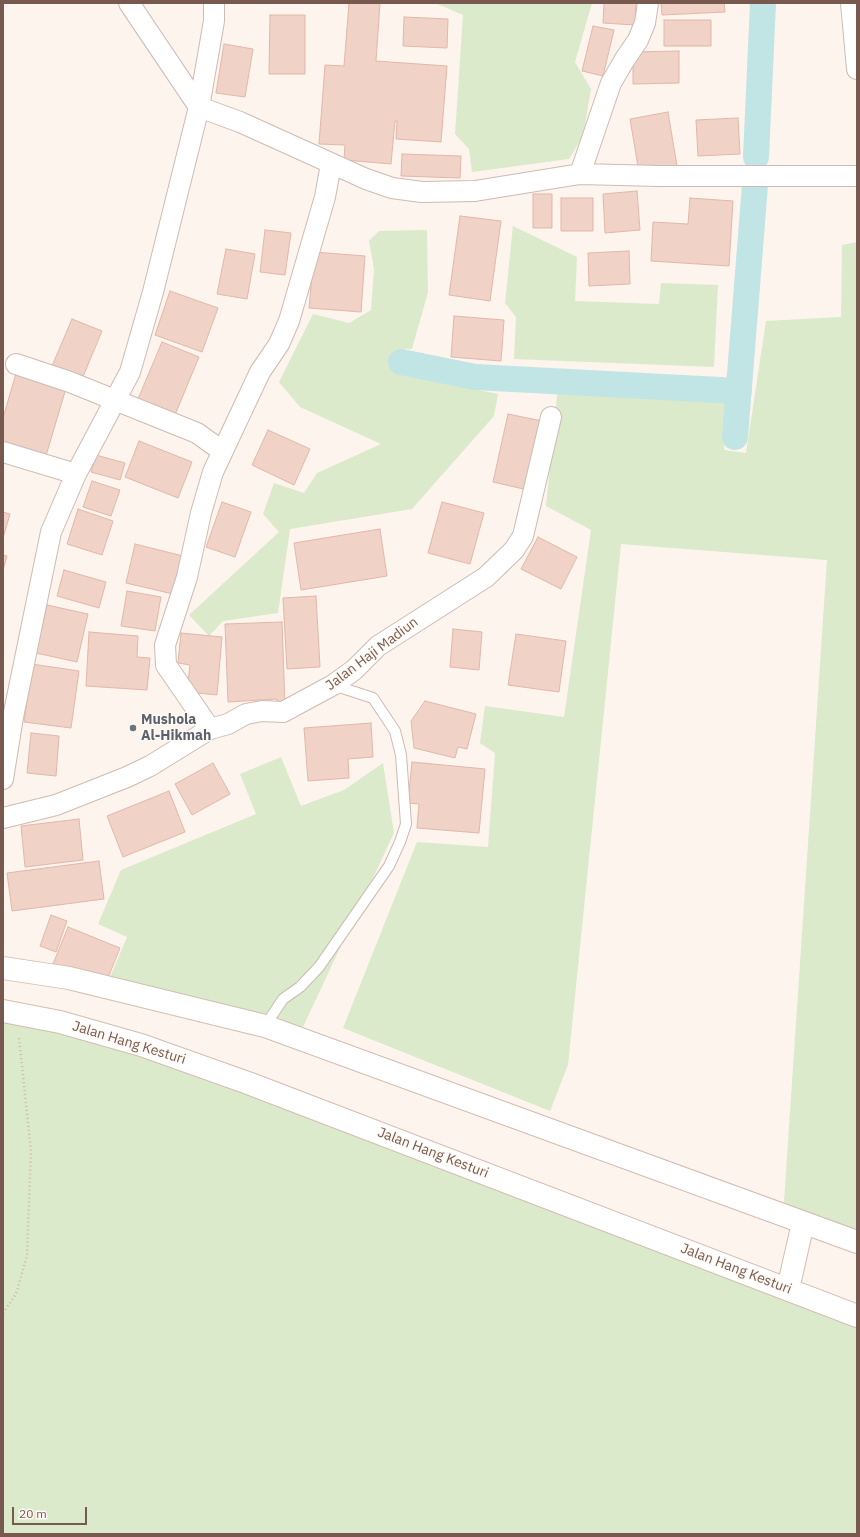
<!DOCTYPE html>
<html>
<head>
<meta charset="utf-8">
<style>
  body { margin:0 }
  #map { position:relative; width:860px; height:1537px; overflow:hidden; background:#fcf4ed; font-family:"IBM Plex Sans",sans-serif }
  canvas { display:block }
  .frame { position:absolute; inset:0; border:4px solid #775950; pointer-events:none }
  .scale { position:absolute; left:12px; top:1507px; width:75px; height:18px; box-sizing:border-box; border:2px solid #775950; border-top:0; padding-left:5px; font-size:12px; line-height:14px; white-space:nowrap; color:#775950; -webkit-text-stroke:3px #fef9f3; paint-order:stroke }
</style>
</head>
<body>
<div id="map">
<canvas width="860" height="1537"></canvas>
<div class="frame"></div>
<div class="scale">20 m</div>
</div>
<script>
const c = document.querySelector('canvas').getContext('2d');
c.lineJoin = 'round';
function paint(path, color) { c.fillStyle = color; c.fill(path, 'evenodd'); }
const poly = rows => new Path2D(rows.map(r => 'M' + r).join(''));
function stroke(path, color, width, dash) { c.strokeStyle = color; c.lineWidth = width; c.lineCap = dash ? 'butt' : 'round'; c.setLineDash(dash || []); c.stroke(path); }
function write(font, color, halo, rows, align = 'center') {
  c.font = font + ' "IBM Plex Sans",sans-serif'; c.lineWidth = 3; c.setLineDash([]); c.textBaseline = 'middle'; c.strokeStyle = halo; c.fillStyle = color; for (const [text, x, y, turn = 0] of rows) {
    c.save(); c.translate(x, y); c.rotate((+turn || 0) * Math.PI / 180); c.textAlign = isNaN(turn) ? turn : align; if (halo) c.strokeText(text, 0, 0); c.fillText(text, 0, 0); c.restore();
  }
}
const green = poly([
  [435,3,592,3,575,62,591,89,583,136,569,159,472,172,469,149,455,134,463,15],
  [513,226,577,257,575,301,659,304,661,283,718,285,714,367,514,359,516,317,505,303],
  [427,230,428,292,412,349,405,349,394,358,398,369,406,376,498,394,494,416,412,509,290,529,278,613,223,621,209,636,189,615,279,532,263,514,274,483,304,493,317,473,381,444,300,407,279,382,313,314,349,323,371,310,374,269,369,241,379,231],
  [857,242,857,1244,783,1217,827,560,621,544,568,1065,550,1111,343,1028,417,842,488,847,495,753,480,743,485,706,564,717,591,530,546,506,558,386,730,401,724,450,746,453,766,321,841,317,842,245],
  [281,757,301,806,344,790,383,763,394,833,295,1044,108,982,127,937,98,924,121,870,256,814,240,774],
  [3,1019,83,1026,857,1306,857,1534,3,1534]
]);
const canal = poly([
  [756,157,763,3],
  [401,362,475,377,739,391],
  [735,437,755,185]
]);
const building = poly([
  [349,3,380,3,376,61,447,66,441,142,396,139,397,121,395,121,391,164,344,160,345,145,319,144,325,65,344,66,349,3],
  [604,3,636,3,635,25,603,23,604,3],
  [661,3,724,3,725,12,662,15,661,3],
  [270,15,305,15,305,74,269,74,270,15],
  [404,17,448,19,447,48,403,46,404,17],
  [664,20,711,20,711,46,664,46,664,20],
  [593,26,614,30,603,76,582,71,593,26],
  [224,44,253,49,245,97,216,93,224,44],
  [679,51,679,83,633,84,633,52,679,51],
  [668,112,677,166,639,172,630,119,668,112],
  [738,118,740,154,698,156,696,120,738,118],
  [402,154,461,156,460,178,401,176,402,154],
  [637,191,640,230,605,233,603,194,637,191],
  [533,194,552,194,552,228,533,228,533,194],
  [561,198,593,198,593,231,561,231,561,198],
  [690,198,733,201,729,266,651,261,653,222,688,224,690,198],
  [460,216,501,221,490,301,449,295,460,216],
  [265,230,291,233,285,275,260,272,265,230],
  [226,249,255,254,247,299,217,294,226,249],
  [629,251,630,284,589,286,588,253,629,251],
  [314,252,365,256,361,312,309,308,314,252],
  [170,291,218,308,202,352,155,335,170,291],
  [454,316,504,320,501,361,451,357,454,316],
  [72,319,102,331,82,379,52,366,72,319],
  [162,342,199,357,172,422,135,406,162,342],
  [17,370,67,385,45,459,3,446,3,418,17,370],
  [508,414,547,422,532,491,493,482,508,414],
  [268,430,310,449,294,485,252,465,268,430],
  [139,441,192,462,178,498,125,477,139,441],
  [96,455,125,463,120,480,91,472,96,455],
  [92,481,120,490,111,516,83,507,92,481],
  [222,502,251,512,235,557,206,547,222,502],
  [442,502,484,513,470,564,428,553,442,502],
  [78,509,113,521,102,555,67,544,78,509],
  [3,512,10,514,3,538,3,512],
  [380,529,387,576,301,590,294,543,380,529],
  [538,537,577,557,561,589,521,569,538,537],
  [135,544,183,556,173,594,126,583,135,544],
  [3,555,7,556,3,570,3,555],
  [64,570,106,582,99,608,57,596,64,570],
  [127,591,161,597,155,631,121,626,127,591],
  [316,596,320,667,287,669,283,598,316,596],
  [47,605,88,614,77,662,36,653,47,605],
  [282,622,285,706,277,707,277,699,228,702,225,624,282,622],
  [453,629,482,632,479,670,450,667,453,629],
  [89,632,138,636,137,657,150,658,147,690,86,686,89,632],
  [181,633,222,637,217,695,187,692,190,665,178,663,181,633],
  [516,634,566,641,559,692,508,685,516,634],
  [32,664,79,671,71,728,24,722,32,664],
  [425,701,476,714,467,749,458,747,455,758,414,748,411,721,425,701],
  [371,723,373,757,348,759,349,778,308,781,304,728,371,723],
  [31,733,59,736,56,776,27,773,31,733],
  [412,762,485,769,479,833,417,828,419,804,408,803,412,762],
  [213,763,230,794,192,815,175,784,213,763],
  [169,791,185,832,123,857,107,816,169,791],
  [79,819,83,860,25,867,21,826,79,819],
  [99,861,104,899,12,911,7,873,99,861],
  [51,915,67,921,56,952,40,946,51,915],
  [68,927,120,948,105,985,53,964,68,927]
]);
const path = poly([
  [3,1313,16,1294,27,1256,31,1151,19,1037]
]);
const lane = poly([
  [265,1026,283,999,300,987,319,967,389,866,400,842,406,824,401,755,395,731,373,698,333,685]
]);
const street = poly([
  [214,3,214,21,199,107,240,122,366,179,392,188,422,192,475,191,580,174,659,176,857,176],
  [851,3,857,69],
  [580,174,611,83,625,59,638,40,645,23,648,3],
  [16,364,70,382,197,433,222,451],
  [3,452,76,474],
  [210,729,166,665,165,645,187,577,201,513,213,472,260,372,279,344,289,321,325,197,331,164],
  [3,779,13,717,51,532,76,474,130,372,153,292,199,107,129,3],
  [3,818,56,805,127,777,150,766,210,729,228,724,246,714,262,711,283,712,333,685,354,670,378,646,486,577,514,550,523,536,551,417]
]);
const secondary = poly([
  [3,968,69,978,265,1026,857,1242],
  [3,1011,60,1022,141,1045,248,1083,857,1316],
  [788,1289,803,1223]
]);
const markers = [
  [133,728,4,"#6b7280"]
];
const streetNames = [
  ["Jalan Haji Madiun",372,654,-37],
  ["Jalan Hang Kesturi",129,1043,17],
  ["Jalan Hang Kesturi",433,1153,21],
  ["Jalan Hang Kesturi",736,1269,21]
];
const worshipNames = [
  ["Mushola",141,720],
  ["Al-Hikmah",141,736]
];
paint(green, '#dbeacb');
stroke(canal, '#c1e4e5', 26);
paint(building, '#f0d2c6');
stroke(building, '#e2b7a7', 1);
stroke(lane, '#cebbb2', 12);
stroke(street, '#cebbb2', 22);
stroke(secondary, '#d4bdb2', 24);
stroke(path, '#d6b5a8', 2.5, [1, 3]);
stroke(lane, '#fff', 10);
stroke(street, '#fff', 20);
stroke(secondary, '#fff', 22);
for (const [x, y, r, color] of markers) { const dot = new Path2D(); dot.arc(x, y, r, 0, 2 * Math.PI); c.fillStyle = color; c.fill(dot); stroke(dot, '#fef9f3', 1.5); }
write('14px', '#775950', '#fef9f3', streetNames);
write('bold 14px', '#5b616d', '#fef9f3', worshipNames, 'left');
</script>
</body>
</html>
